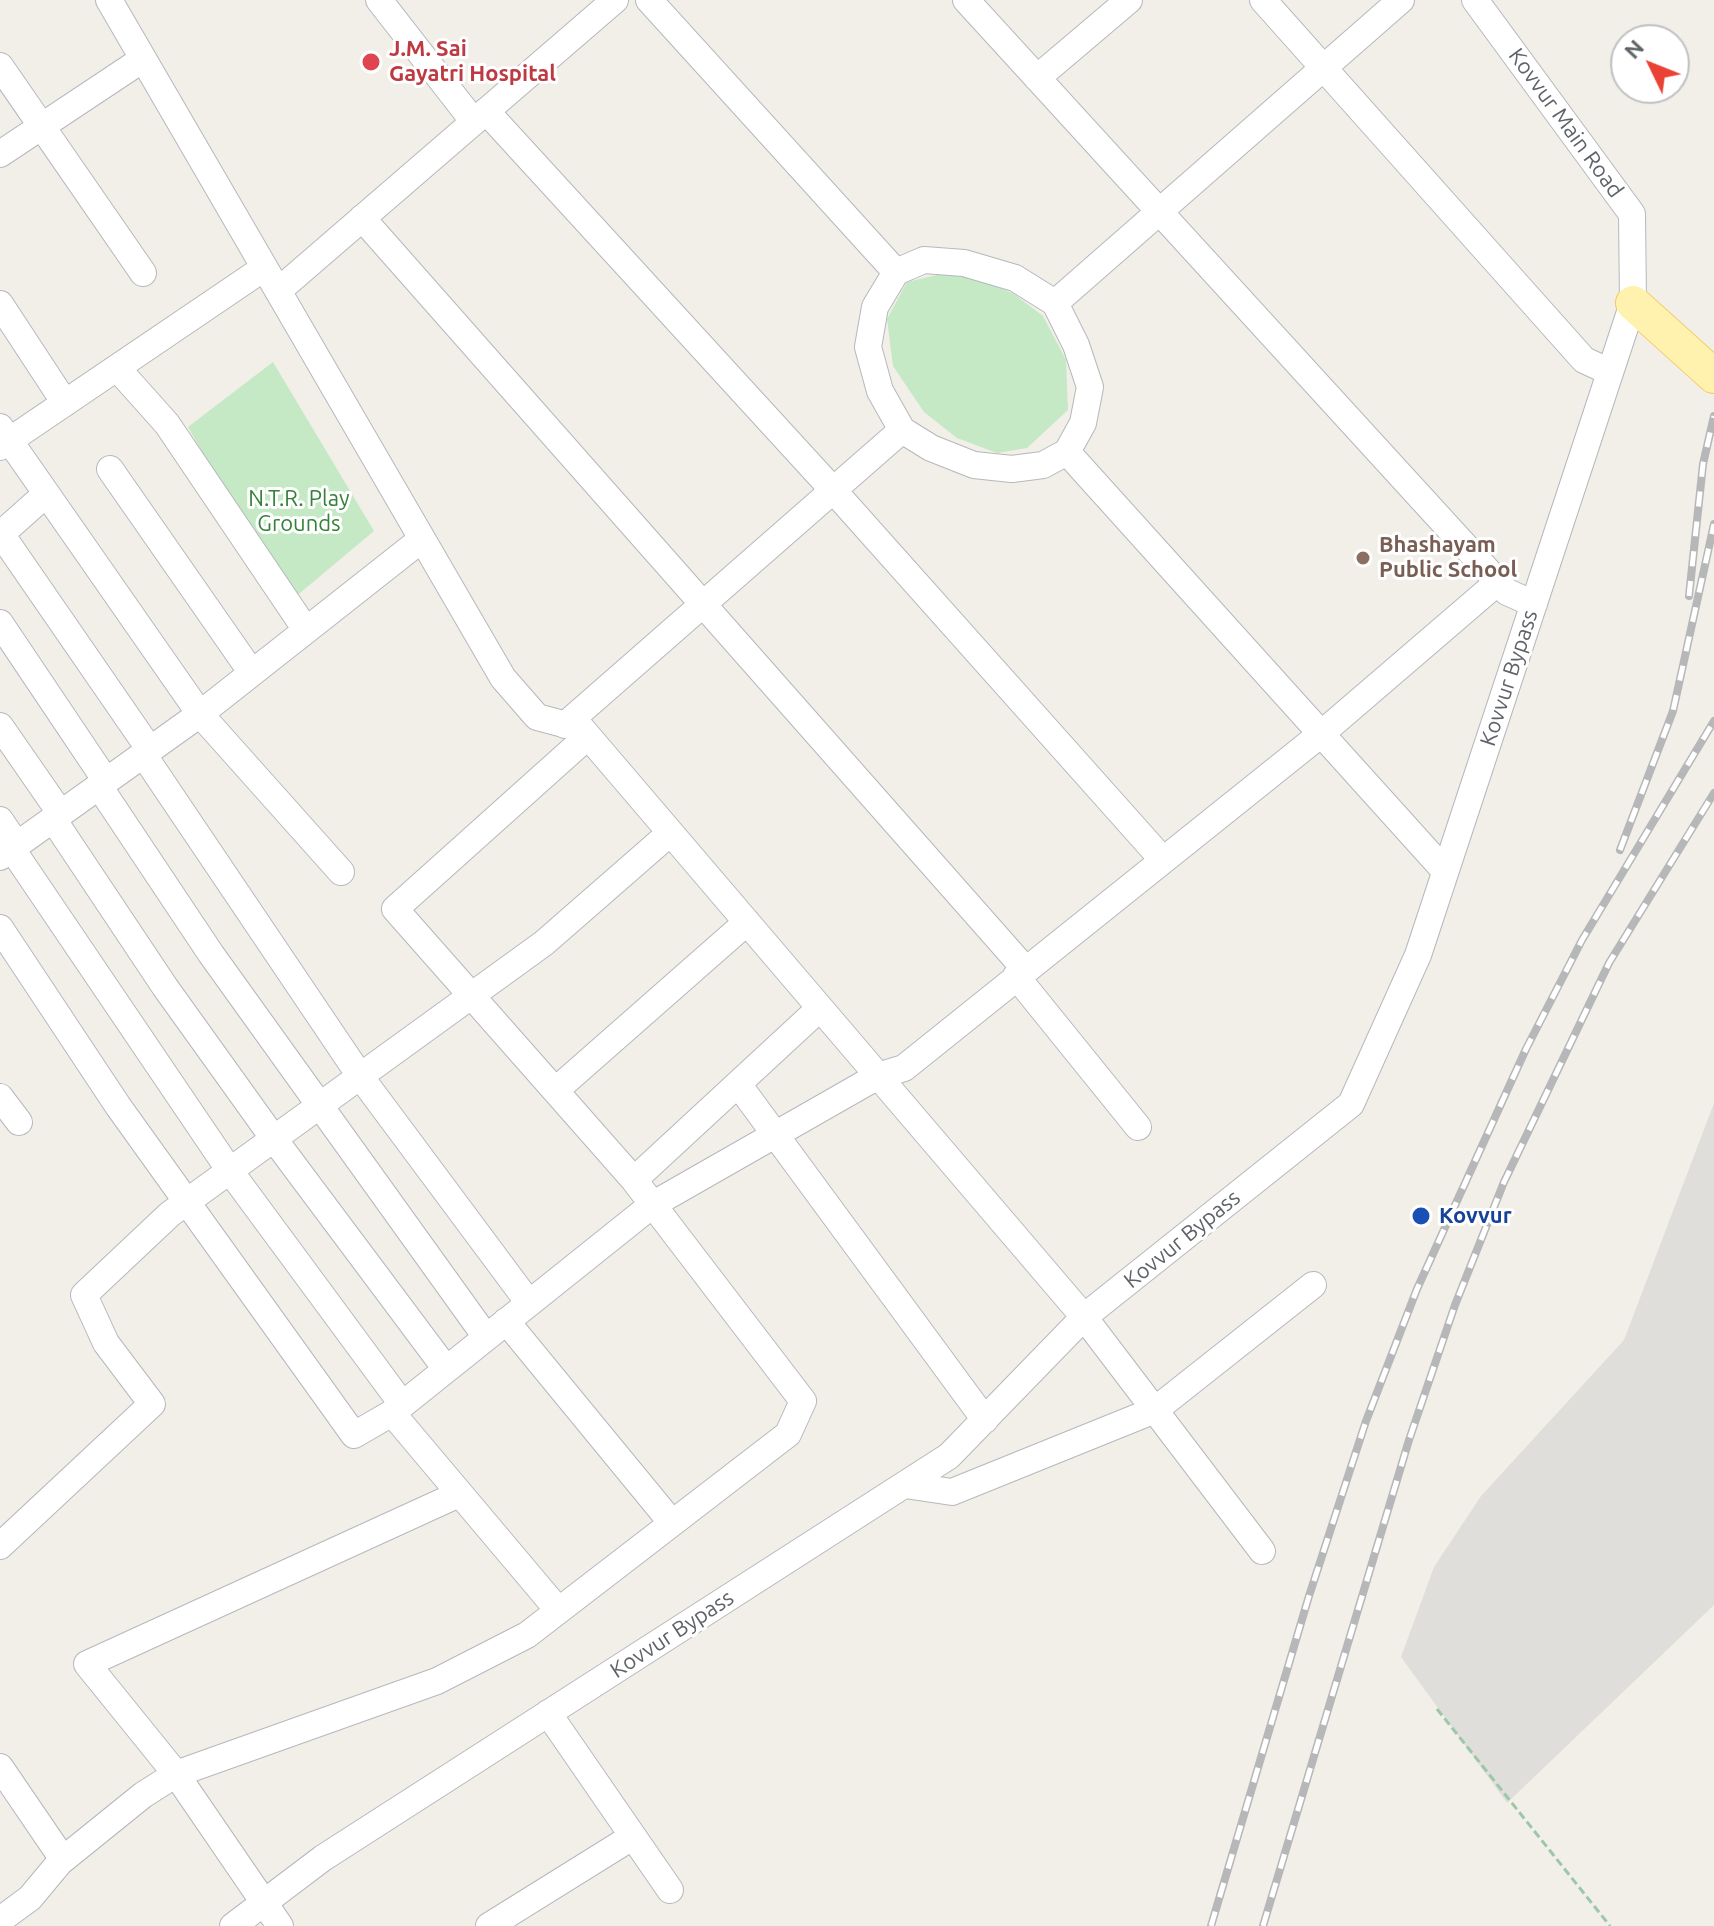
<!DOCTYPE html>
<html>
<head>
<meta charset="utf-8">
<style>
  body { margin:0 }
  #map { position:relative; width:1714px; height:1926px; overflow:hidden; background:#f1efe8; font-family:Ubuntu,sans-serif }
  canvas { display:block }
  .north { position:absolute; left:1610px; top:24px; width:80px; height:80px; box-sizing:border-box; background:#fff; border:2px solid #bfc1c3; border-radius:50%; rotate:313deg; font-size:22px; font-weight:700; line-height:32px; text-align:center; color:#5f6368 }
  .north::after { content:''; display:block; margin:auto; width:28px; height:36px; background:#ea4335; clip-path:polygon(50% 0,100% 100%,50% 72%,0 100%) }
</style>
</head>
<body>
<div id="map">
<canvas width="1714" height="1926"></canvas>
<div class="north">N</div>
</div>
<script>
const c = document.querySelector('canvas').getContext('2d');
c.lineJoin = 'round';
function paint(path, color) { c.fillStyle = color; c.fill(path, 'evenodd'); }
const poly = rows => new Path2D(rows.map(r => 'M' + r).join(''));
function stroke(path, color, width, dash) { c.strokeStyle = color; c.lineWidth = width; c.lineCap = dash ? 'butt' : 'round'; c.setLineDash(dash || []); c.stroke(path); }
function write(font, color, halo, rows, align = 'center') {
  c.font = font + ' Ubuntu,sans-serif'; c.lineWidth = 6; c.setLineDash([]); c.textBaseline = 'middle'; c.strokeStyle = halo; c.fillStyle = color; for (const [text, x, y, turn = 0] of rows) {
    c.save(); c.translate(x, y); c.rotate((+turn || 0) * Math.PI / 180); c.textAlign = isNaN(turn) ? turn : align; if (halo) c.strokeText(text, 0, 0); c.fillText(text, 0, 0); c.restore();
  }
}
const industrial = poly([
  [1714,1103,1714,1605,1507,1803,1401,1657,1434,1567,1481,1496,1624,1340]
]);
const green = poly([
  [941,274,980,279,1014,294,1043,316,1066,360,1068,410,1027,448,997,453,957,438,924,412,893,366,887,319,907,282],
  [273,362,374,531,288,603,188,427]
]);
const path = poly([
  [1437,1709,1610,1926]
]);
const minor = poly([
  [109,0,503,678,537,717,582,729,1084,1317,1262,1551],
  [379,0,474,122],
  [649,0,896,272],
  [966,0,1498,582,1507,592,1534,604],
  [1263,0,1584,360,1610,372],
  [0,66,143,273],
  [1037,78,1129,0],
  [486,111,833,490,1163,860],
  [0,154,143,59],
  [362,218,1025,969],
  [924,260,964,263,1015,278,1055,303,1076,345,1090,387,1083,423,1067,452,1043,465,1012,469,974,465,931,448,902,430,880,391,868,347,875,307,896,272,924,260],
  [278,291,615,0],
  [1055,303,1401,0],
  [0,304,65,403],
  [117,368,167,424,306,630],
  [0,427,200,714,341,872],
  [0,447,264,268],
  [1067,452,1445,871],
  [110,469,252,673],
  [1,534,150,750],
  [0,535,46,494],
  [0,623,106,781],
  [565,725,902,430],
  [0,726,61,814],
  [143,754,360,1076,529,1303],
  [99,786,211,954,486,1337],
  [53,819,165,987,274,1139,446,1369],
  [0,820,17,845],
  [12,849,230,1171,402,1404],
  [0,857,200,714,422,539],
  [0,928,118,1106,354,1435,392,1413,652,1205,878,1076,904,1068,1321,734,1498,582],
  [1016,976,1138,1127],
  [738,1084,985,1420],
  [556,1090,747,922],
  [0,1097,19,1122],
  [634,1180,820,1008],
  [506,1321,672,1523],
  [392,1413,558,1610],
  [905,1485,952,1492,1155,1410,1313,1285],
  [0,1546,152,1404,106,1343,84,1295,170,1214,544,943,670,833],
  [548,1713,670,1890],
  [0,1767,60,1855,60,1862],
  [0,1920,30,1898,60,1862,143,1795,176,1774,437,1681,527,1635,788,1434,803,1401,634,1180,395,909,588,736],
  [233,1926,323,1858,949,1456,1084,1317,1351,1104,1418,955,1633,303,1632,214,1475,0],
  [280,1926,176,1774,87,1664,459,1494],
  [489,1926,632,1837]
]);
const major = poly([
  [1633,303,1714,376]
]);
const rail = poly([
  [1689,596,1703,464,1714,416],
  [1620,850,1673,711,1714,524],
  [1211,1926,1309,1596,1366,1421,1417,1289,1526,1049,1582,940,1714,721],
  [1263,1926,1409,1440,1455,1305,1504,1182,1609,963,1714,793]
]);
const markers = [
  [371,62,10,"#e0444e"],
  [1363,558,8,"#8d6e63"],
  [1421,1216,10,"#1a4fb4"]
];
const healthNames = [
  ["J.M. Sai",389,49],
  ["Gayatri Hospital",389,74]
];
const streetNames = [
  ["Kovvur Main Road",1566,123,54],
  ["Kovvur Bypass",1509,678,-72],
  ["Kovvur Bypass",1182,1239,-39],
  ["Kovvur Bypass",672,1634,-33]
];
const parkNames = [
  ["N.T.R. Play",299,499],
  ["Grounds",299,524]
];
const educationNames = [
  ["Bhashayam",1379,545],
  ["Public School",1379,570]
];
const transitNames = [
  ["Kovvur",1439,1216]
];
paint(industrial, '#e0deda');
paint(green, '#c5e8c5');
stroke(minor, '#b5b8bc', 28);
stroke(major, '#f2c960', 36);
stroke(path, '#9cc7a9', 3, [8, 4]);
stroke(minor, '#fff', 26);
stroke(major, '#fff2af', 34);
stroke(rail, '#b6b7b8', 8);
stroke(rail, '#fff', 5, [15]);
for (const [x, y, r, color] of markers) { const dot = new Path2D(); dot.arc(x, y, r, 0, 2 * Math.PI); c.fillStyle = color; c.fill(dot); stroke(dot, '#fff', 3); }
write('bold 22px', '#be3a42', '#fff', healthNames, 'left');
write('22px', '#5f6368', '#fff', streetNames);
write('22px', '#348238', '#fff', parkNames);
write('bold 22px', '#785e54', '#fff', educationNames, 'left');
write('bold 22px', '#164399', '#fff', transitNames, 'left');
</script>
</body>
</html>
